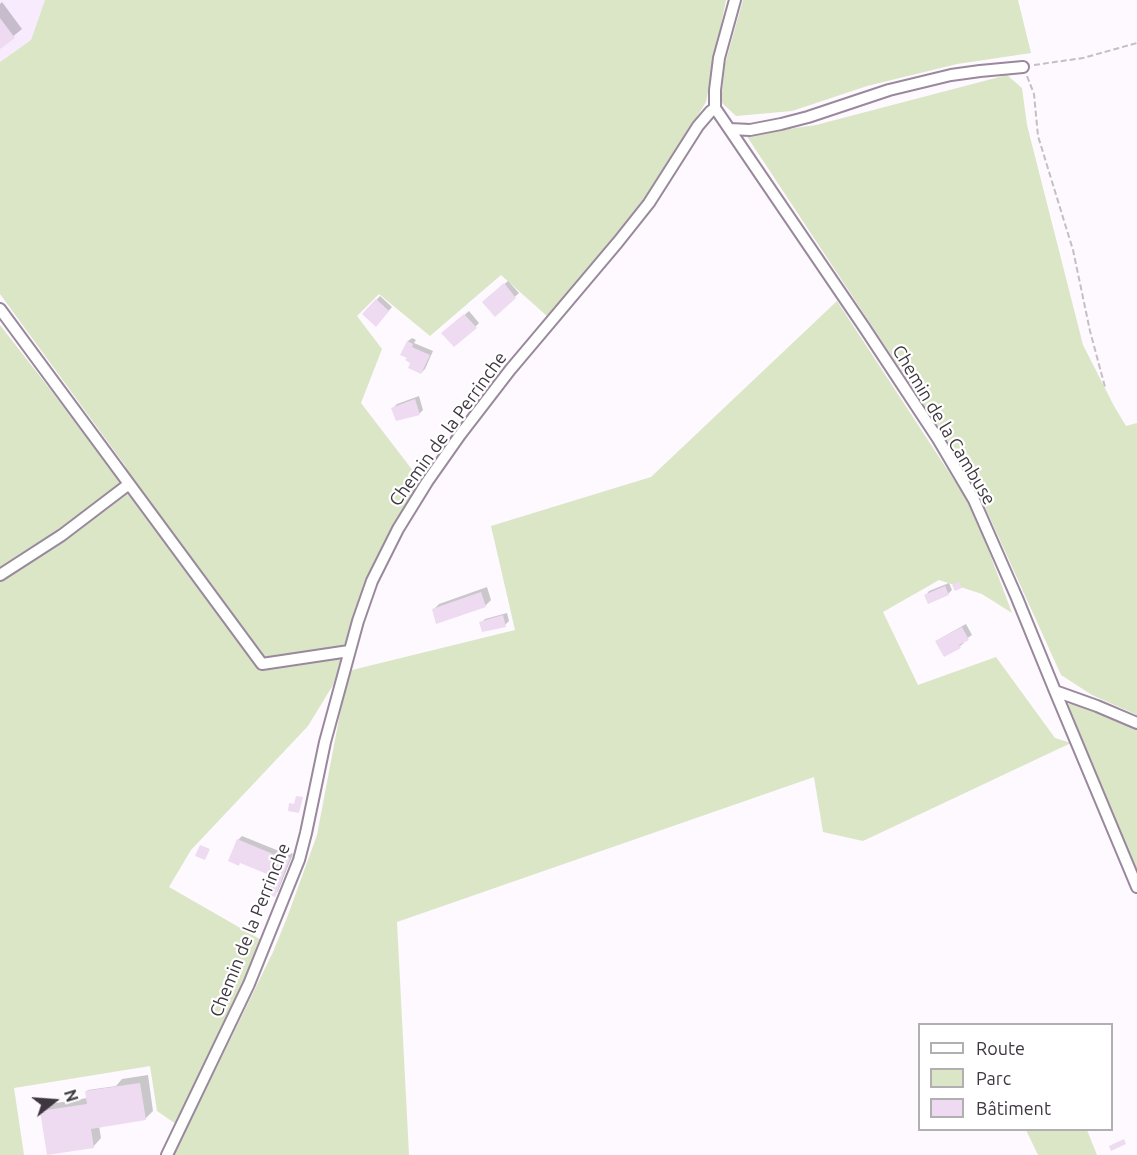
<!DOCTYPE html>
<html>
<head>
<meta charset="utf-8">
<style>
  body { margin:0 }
  #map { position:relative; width:1137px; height:1155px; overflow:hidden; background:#fdf9fe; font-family:Ubuntu,sans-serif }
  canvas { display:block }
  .legend { position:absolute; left:918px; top:1023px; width:195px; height:108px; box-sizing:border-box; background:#fff; border:2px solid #b2afb3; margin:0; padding:8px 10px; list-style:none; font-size:18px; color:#3f3740 }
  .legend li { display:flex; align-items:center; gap:12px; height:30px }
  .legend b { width:30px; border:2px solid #b2afb3 }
  .north { position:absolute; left:24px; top:1071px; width:60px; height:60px; -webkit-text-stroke:4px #fff; paint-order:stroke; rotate:73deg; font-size:16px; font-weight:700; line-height:24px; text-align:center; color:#3f3740 }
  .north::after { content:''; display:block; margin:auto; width:21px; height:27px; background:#3f3740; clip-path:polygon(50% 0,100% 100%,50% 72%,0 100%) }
</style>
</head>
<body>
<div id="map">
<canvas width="1137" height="1155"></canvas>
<ul class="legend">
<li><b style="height:8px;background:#fff"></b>Route</li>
<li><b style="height:16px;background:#dae6c6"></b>Parc</li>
<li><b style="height:16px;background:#eedaf1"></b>Bâtiment</li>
</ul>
<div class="north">N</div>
</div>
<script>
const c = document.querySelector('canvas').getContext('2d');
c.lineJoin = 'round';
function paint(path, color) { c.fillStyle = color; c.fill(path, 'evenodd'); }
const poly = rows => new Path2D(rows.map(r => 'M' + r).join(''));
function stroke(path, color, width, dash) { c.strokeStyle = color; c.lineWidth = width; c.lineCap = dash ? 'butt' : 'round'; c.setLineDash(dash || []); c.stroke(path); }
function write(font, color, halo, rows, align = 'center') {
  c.font = font + ' Ubuntu,sans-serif'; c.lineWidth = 4.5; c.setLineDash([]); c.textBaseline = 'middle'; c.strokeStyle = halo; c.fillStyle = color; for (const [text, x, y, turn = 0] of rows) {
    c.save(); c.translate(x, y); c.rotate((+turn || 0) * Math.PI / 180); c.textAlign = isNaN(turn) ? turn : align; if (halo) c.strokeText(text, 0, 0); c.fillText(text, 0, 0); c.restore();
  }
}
const medical = poly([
  [0,0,45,0,31,40,0,62]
]);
const green = poly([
  [45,0,726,0,706,102,652,190,548,317,501,275,430,336,379,294,357,316,382,349,361,403,420,480,370,571,353,628,333,685,308,726,191,850,169,887,263,941,234,1006,176,1124,157,1111,150,1066,14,1088,24,1155,0,1155,0,325,116,474,126,467,0,294,0,62,31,40],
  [743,0,1018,0,1031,53,957,64,867,86,792,111,736,116,721,102,725,64],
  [1007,75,1022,88,1027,125,1083,345,1114,406,1126,426,1137,423,1137,715,1092,695,1061,675,980,496,944,435,746,135,816,125],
  [837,301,973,509,1012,613,982,594,939,580,883,612,918,685,996,657,1055,738,1071,743,863,841,823,832,814,777,397,922,409,1155,174,1155,273,952,288,915,317,835,348,671,515,630,491,526,651,477],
  [1074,702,1137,729,1137,871,1112,815,1068,704],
  [1026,1130,1087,1130,1097,1155,1038,1155]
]);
const shadow = poly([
  [2,2,22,29,0,47,0,4],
  [508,281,519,293,495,315,487,299],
  [380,296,392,307,380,321,364,314],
  [469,311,479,323,472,330,447,330],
  [412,338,416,340,414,343,433,351,425,369,421,373,408,358,402,354,408,341],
  [419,396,423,410,420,413,397,419,393,408,397,404],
  [949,583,952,590,948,594,926,595,929,591],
  [487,587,491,600,485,606,433,610,439,604],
  [507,613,509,621,505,625,481,623,485,619],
  [966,624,972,635,963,641,964,643,960,646,944,655,937,642,941,638],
  [242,836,289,855,292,853,293,854,278,891,274,895,274,875,238,840],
  [148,1075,153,1111,145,1119,99,1126,101,1138,93,1147,42,1112,50,1104,87,1098,86,1092,88,1090,116,1086,122,1079]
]);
const building = poly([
  [0,18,15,38,0,49],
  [504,283,516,298,495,317,482,302],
  [376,299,389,311,376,327,362,314],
  [464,314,477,328,454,347,441,333],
  [407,341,413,344,412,347,430,355,421,374,408,368,410,363,405,360,407,358,400,355],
  [415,399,420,415,396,421,391,408],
  [959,582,962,588,955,591,952,585],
  [945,586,949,595,928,604,924,595],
  [481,592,486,607,436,624,432,609],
  [503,615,506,627,482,632,479,622],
  [962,627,969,640,959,645,961,648,944,657,935,641],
  [296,796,303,797,299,813,288,811,289,803,294,804],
  [237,839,280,857,281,854,290,858,275,897,265,893,272,876,240,863,239,866,228,861],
  [200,845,210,849,205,860,195,856],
  [140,1083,146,1120,91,1129,94,1148,47,1155,40,1111,87,1104,85,1091],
  [1124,1139,1126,1144,1111,1151,1109,1146]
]);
const path = poly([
  [1034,65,1083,58,1137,43],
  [1027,76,1034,94,1038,136,1073,250,1090,331,1105,387]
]);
const street = poly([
  [715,108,864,327,938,439,974,500,1017,598,1055,691,1137,887],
  [730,129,750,130,781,124,808,117,889,90,951,75,980,71,1023,67],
  [0,309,262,664,349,651],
  [0,575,62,535,129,484],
  [1055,691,1097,706,1137,723],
  [167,1155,249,984,299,860,306,833,325,742,358,621,372,581,398,529,427,482,460,435,510,370,618,242,649,203,698,126,710,112,715,108,715,90,719,58,735,0]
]);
const streetNames = [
  ["Chemin de la Cambuse",944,425,59],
  ["Chemin de la Perrinche",448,429,-54],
  ["Chemin de la Perrinche",250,930,-68]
];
paint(medical, '#f9ebfe');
paint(green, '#dae6c6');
paint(shadow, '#0003');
paint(building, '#eedaf1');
stroke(street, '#9a889d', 14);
stroke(path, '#c4bfc5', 2, [6, 3]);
stroke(street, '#fff', 10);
write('18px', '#3f3740', '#fff', streetNames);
</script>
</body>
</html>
